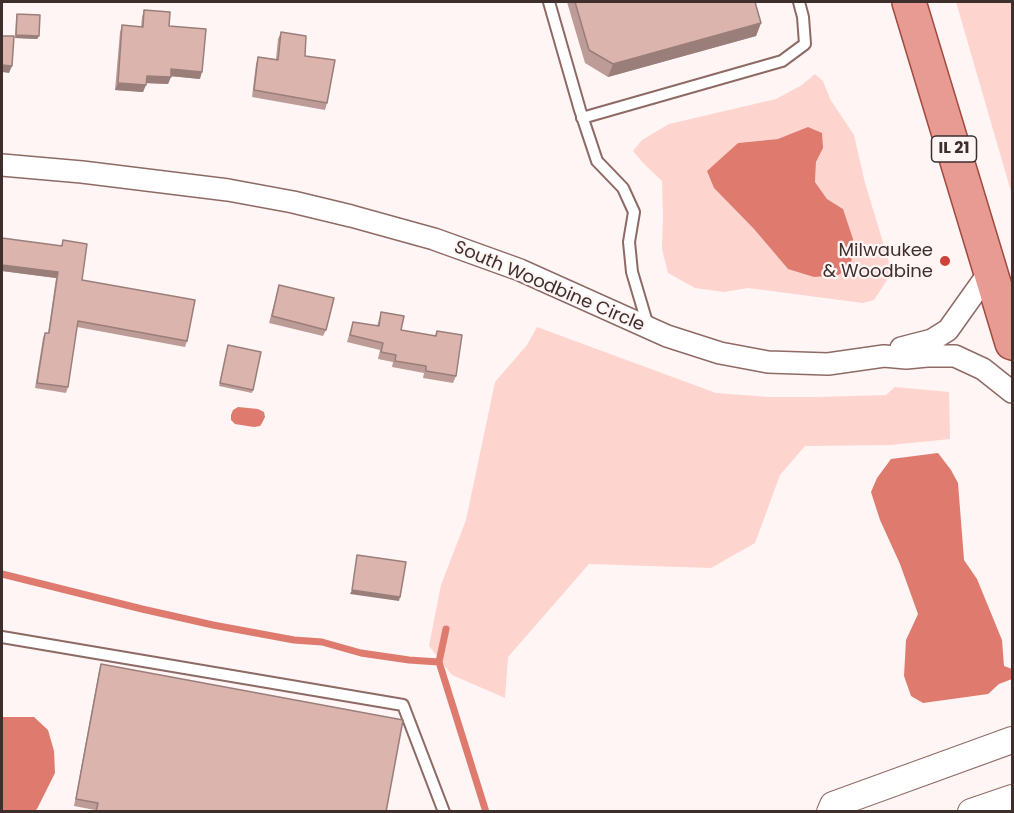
<!DOCTYPE html>
<html>
<head>
<meta charset="utf-8">
<style>
  body { margin:0 }
  #map { position:relative; width:1014px; height:813px; overflow:hidden; background:#fef5f4; font-family:Poppins,sans-serif }
  canvas { display:block }
  .frame { position:absolute; inset:0; border:3px solid #3e2f2c; pointer-events:none }
</style>
</head>
<body>
<div id="map">
<canvas width="1014" height="813"></canvas>
<div class="frame"></div>
</div>
<script>
const c = document.querySelector('canvas').getContext('2d');
c.lineJoin = 'round';
function paint(path, color) { c.fillStyle = color; c.fill(path, 'evenodd'); }
const poly = rows => new Path2D(rows.map(r => 'M' + r).join(''));
function stroke(path, color, width, dash) { c.strokeStyle = color; c.lineWidth = width; c.lineCap = dash ? 'butt' : 'round'; c.setLineDash(dash || []); c.stroke(path); }
function write(font, color, halo, rows, align = 'center') {
  c.font = font + ' Poppins,sans-serif'; c.lineWidth = 4.5; c.setLineDash([]); c.textBaseline = 'middle'; c.strokeStyle = halo; c.fillStyle = color; for (const [text, x, y, turn = 0] of rows) {
    c.save(); c.translate(x, y); c.rotate((+turn || 0) * Math.PI / 180); c.textAlign = isNaN(turn) ? turn : align; if (halo) c.strokeText(text, 0, 0); c.fillText(text, 0, 0); c.restore();
  }
}
const green = poly([
  [956,2,1012,2,1012,195],
  [815,74,823,81,830,99,854,135,865,183,889,262,889,277,874,300,863,303,748,288,724,292,695,288,668,273,662,249,663,216,662,181,644,164,633,151,642,140,669,124,776,99,802,85],
  [778,139,823,148,816,162,815,182,827,199,843,209,788,269,754,229,714,188,708,171,738,143],
  [537,327,716,393,769,397,818,397,886,395,895,387,949,392,950,439,891,445,805,446,780,475,755,543,711,568,589,564,508,657,505,698,452,675,429,646,441,585,466,520,495,382,527,345]
]);
const water = poly([
  [808,127,822,133,823,148,816,162,815,182,827,199,843,209,853,239,851,267,838,275,814,277,788,269,754,229,714,188,707,171,738,143,778,139],
  [238,407,258,409,264,412,265,417,262,423,260,426,254,427,235,424,231,420,231,415,233,410],
  [938,453,951,470,958,483,964,560,977,579,1002,640,1004,666,1012,669,1012,679,999,684,988,694,923,703,911,696,904,676,906,640,918,614,900,564,880,520,871,492,877,478,891,459],
  [2,717,34,717,48,730,54,751,55,773,37,809,35,811,2,811]
]);
const stream = poly([
  [2,574,142,609,213,625,294,640,322,642,361,653,409,660,439,662],
  [446,629,439,662,486,812]
]);
const service = poly([
  [549,2,580,110,597,161,623,188,634,212,629,242,632,272,648,326],
  [582,118,782,61,805,44,803,17,799,2],
  [2,637,403,705,444,812]
]);
const minor = poly([
  [2,165,82,172,228,190,293,202,351,216,434,239,520,270,667,336,720,353,768,362,828,364,884,356,906,358,927,356,955,356,983,369,1012,392],
  [901,348,932,340,948,330,990,271]
]);
const tertiary = poly([
  [830,812,833,805,1012,740],
  [971,812,1012,798]
]);
const primary = poly([
  [909,2,1012,343]
]);
const wall = poly([
  [567,2,755,2,761,23,756,36,608,77,585,63],
  [144,10,169,26,200,79,171,76,168,84,146,83,143,92,115,90,120,32,122,25,141,27,142,17],
  [17,14,39,36,37,39,15,38,16,18],
  [281,32,305,56,327,103,325,110,252,97,256,64,258,57,276,59,278,39],
  [2,238,61,246,63,240,82,280,187,341,185,347,77,327,68,387,66,393,35,388,43,338,45,333,48,333,56,278,2,271],
  [279,285,326,330,323,336,269,323],
  [381,312,401,330,435,336,437,331,456,376,453,383,423,378,424,373,392,367,393,362,378,359,380,350,347,342,353,322,377,326],
  [228,345,253,390,252,393,219,386],
  [101,664,386,812,95,812,95,810,74,806,99,671]
]);
const shadedWall = poly([
  [761,23,756,36,608,77,613,64],
  [16,35,39,36,37,39,15,38],
  [2,65,12,66,9,73,2,72],
  [171,69,202,72,200,79,169,76],
  [147,76,171,77,168,84,144,83],
  [118,83,146,85,143,92,115,90],
  [2,265,58,272,56,278,2,271],
  [352,590,400,597,399,601,350,594]
]);
const building = poly([
  [575,2,755,2,761,23,613,64,589,50,575,2],
  [144,10,170,12,169,26,206,29,202,72,171,69,171,77,147,76,146,85,118,83,122,25,143,27,144,10],
  [17,14,40,15,39,36,16,35,17,14],
  [281,32,306,36,305,56,335,60,327,103,254,90,258,57,278,60,281,32],
  [2,36,14,36,12,66,2,65,2,36],
  [2,238,62,246,63,240,87,244,82,280,195,300,187,341,78,321,68,387,37,383,45,333,49,333,58,272,2,265,2,238],
  [279,285,334,298,326,330,272,316,279,285],
  [381,312,404,316,401,330,436,336,437,331,462,335,456,376,426,371,426,366,395,361,396,355,381,352,383,343,350,335,353,322,379,326,381,312],
  [228,345,261,352,253,390,220,383,228,345],
  [357,555,406,562,400,597,352,590,357,555],
  [101,664,403,720,386,812,96,812,98,803,76,799,101,664]
]);
const markers = [
  [945,261,6,"#cf4237"]
];
const shields = [
  [954,149,45]
];
const shieldNames = [
  ["IL 21",954,149]
];
const poiNames = [
  ["Milwaukee",933,251],
  ["& Woodbine",933,272]
];
const streetNames = [
  ["South Woodbine Circle",549,287,23]
];
paint(green, '#fed4ce');
paint(water, '#de7a6e');
stroke(stream, '#de7a6e', 7);
stroke(service, '#8e6a65', 14);
stroke(minor, '#8e6a65', 24);
stroke(tertiary, '#8e6a65', 28);
stroke(primary, '#a24a40', 36);
stroke(service, '#fff', 10);
stroke(minor, '#fff', 21);
stroke(tertiary, '#fff', 26);
stroke(primary, '#e89b93', 33);
paint(wall, '#bd9b96');
paint(shadedWall, '#9a7e7a');
paint(building, '#dcb4ae');
stroke(building, '#9a7e7a', 1.5);
for (const [x, y, r, color] of markers) { const dot = new Path2D(); dot.arc(x, y, r, 0, 2 * Math.PI); c.fillStyle = color; c.fill(dot); stroke(dot, '#fef5f4', 2); }
for (const [x, y, w] of shields) { const box = new Path2D(); box.roundRect(x - w / 2, y - 13, w, 26, 4.5); c.fillStyle = '#fef5f4'; c.fill(box); stroke(box, '#3e2f2c', 1.5); }
write('bold 16px', '#3e2f2c', null, shieldNames);
write('18px', '#3e2f2c', '#fef5f4', poiNames, 'right');
write('18px', '#3e2f2c', '#fef5f4', streetNames);
</script>
</body>
</html>
